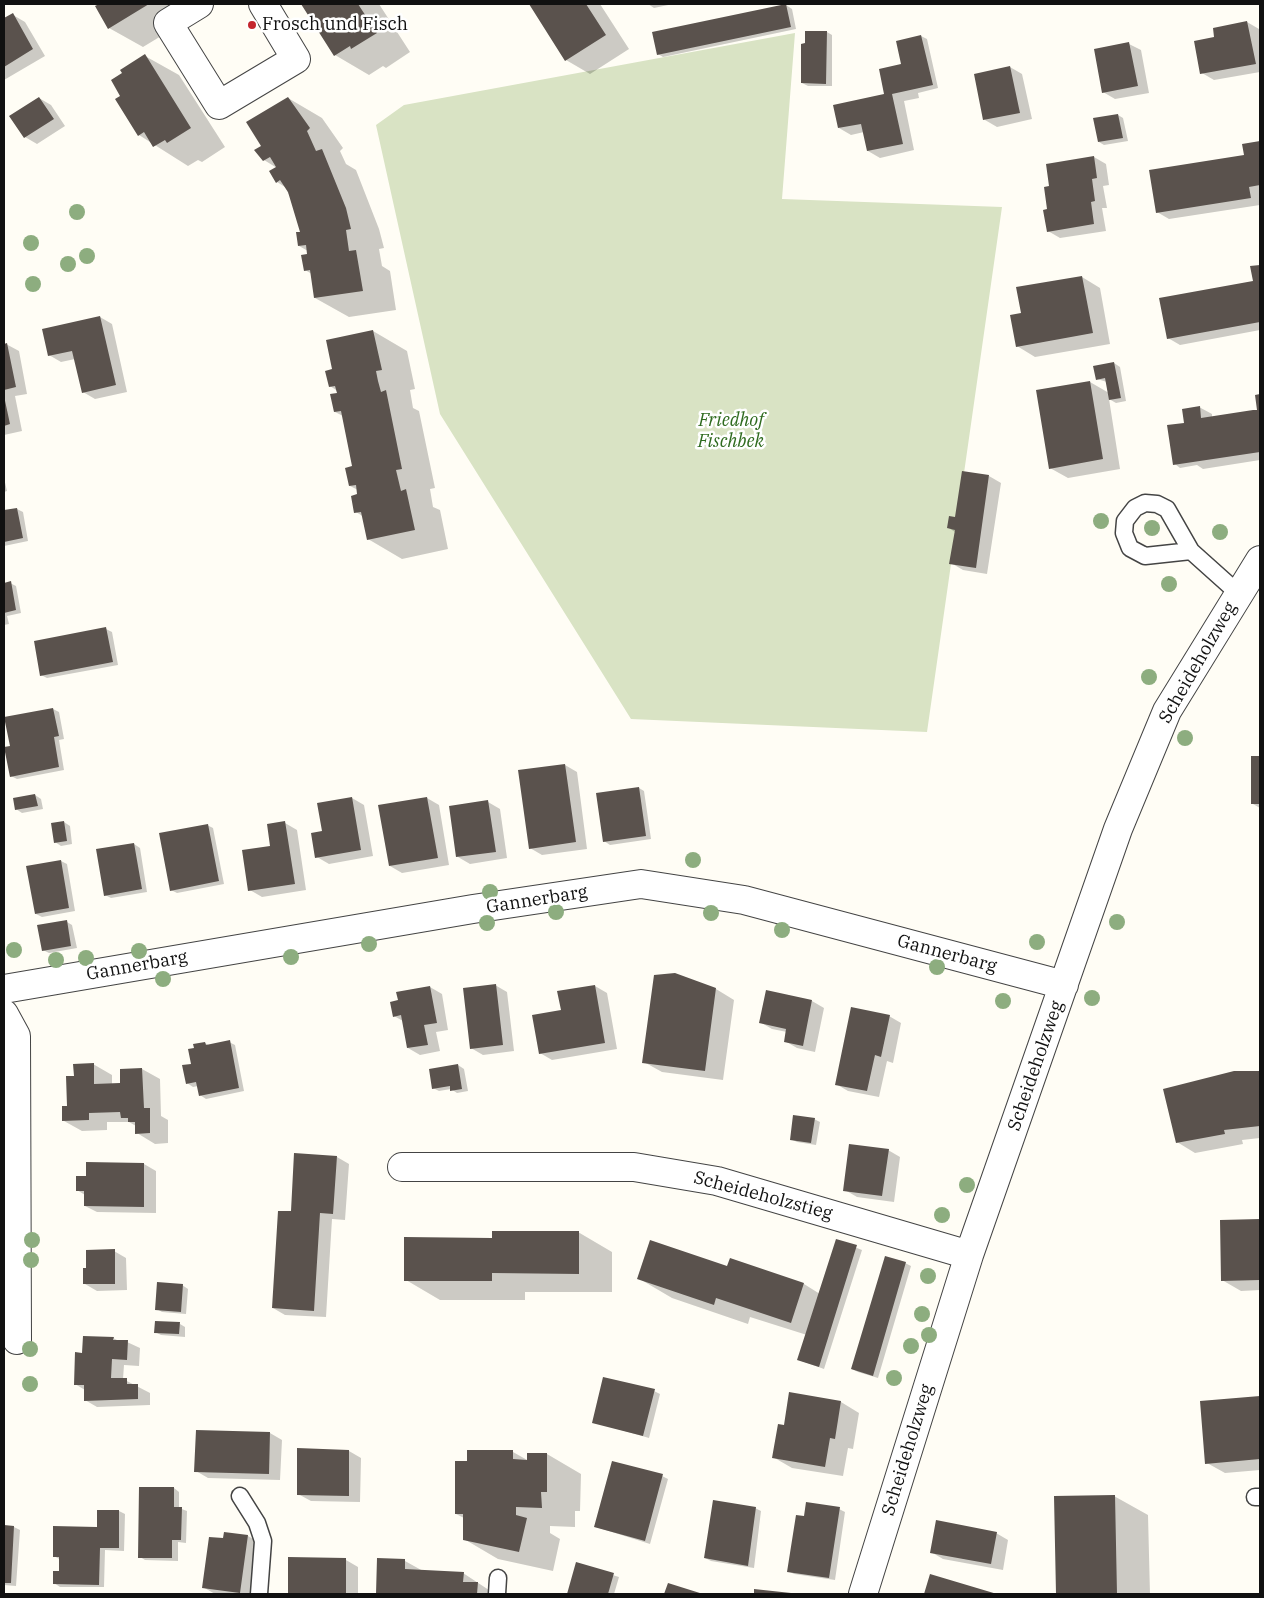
<!DOCTYPE html>
<html>
<head>
<meta charset="utf-8">
<style>
  body { margin:0 }
  #map { position:relative; width:1264px; height:1598px; overflow:hidden; background:#fffdf5; font-family:"IBM Plex Serif",serif }
  canvas { display:block }
  .frame { position:absolute; inset:0; border:5px solid #111; pointer-events:none }
</style>
</head>
<body>
<div id="map">
<canvas width="1264" height="1598"></canvas>
<div class="frame"></div>
</div>
<script>
const c = document.querySelector('canvas').getContext('2d');
c.lineJoin = 'round';
function paint(path, color) { c.fillStyle = color; c.fill(path, 'evenodd'); }
const poly = rows => new Path2D(rows.map(r => 'M' + r).join(''));
function stroke(path, color, width, dash) { c.strokeStyle = color; c.lineWidth = width; c.lineCap = dash ? 'butt' : 'round'; c.setLineDash(dash || []); c.stroke(path); }
function write(font, color, halo, rows, align = 'center') {
  c.font = font + ' "IBM Plex Serif",serif'; c.lineWidth = 5; c.setLineDash([]); c.textBaseline = 'middle'; c.strokeStyle = halo; c.fillStyle = color; for (const [text, x, y, turn = 0] of rows) {
    c.save(); c.translate(x, y); c.rotate((+turn || 0) * Math.PI / 180); c.textAlign = isNaN(turn) ? turn : align; if (halo) c.strokeText(text, 0, 0); c.fillText(text, 0, 0); c.restore();
  }
}
const cemetery = poly([
  [795,33,782,199,1002,207,927,732,631,719,440,414,376,125,404,105]
]);
const shadow = poly([
  [100,4,214,4,143,47,109,28],
  [302,4,379,4,410,52,386,68,383,66,369,75,335,55],
  [530,4,600,4,629,49,590,74,566,60],
  [648,4,673,4,654,8],
  [786,5,792,9,796,29,663,57,658,54],
  [13,15,25,22,45,56,4,80,4,20],
  [1247,22,1259,29,1260,72,1214,80,1202,73,1216,38],
  [827,32,832,35,832,86,808,86,802,83],
  [921,36,927,39,938,88,918,93,919,98,904,101,914,150,880,158,868,151,864,132,851,135,839,128,886,95],
  [1129,44,1141,50,1149,93,1115,99,1103,92],
  [145,56,179,75,225,147,202,162,198,160,188,166,139,135,122,96],
  [1010,67,1022,74,1032,119,997,127,985,120],
  [39,98,51,105,65,126,37,144,25,137],
  [288,98,322,118,343,148,340,151,346,164,356,170,379,229,384,248,379,249,382,266,390,271,396,310,349,317,315,298,312,274,305,270,308,251,299,246,302,233,293,202,285,187,277,182,277,168,264,160,263,146],
  [1118,115,1123,118,1128,141,1104,145,1099,142],
  [1260,143,1260,205,1169,219,1157,212,1245,156,1244,145],
  [1094,157,1106,164,1109,185,1103,186,1107,208,1102,208,1106,231,1060,238,1048,231,1051,187],
  [1260,266,1260,330,1180,345,1168,338,1255,282,1252,267],
  [1082,277,1100,288,1110,344,1035,357,1017,346,1022,314],
  [100,317,112,324,127,392,95,399,83,392,75,359,61,362,49,355],
  [373,331,407,351,415,389,410,390,413,408,419,411,435,488,430,489,433,507,440,510,448,549,402,559,368,539,364,517,356,512,358,490,350,486,354,467,343,416,335,412,338,394,336,390,330,386,333,370],
  [6,344,19,351,27,394,15,396,22,431,4,435,4,345],
  [1114,363,1120,367,1126,401,1116,403,1109,399,1120,469,1068,478,1050,468,1090,382,1109,393,1107,382,1097,379],
  [1260,395,1260,460,1203,469,1197,465,1180,468,1175,464,1185,424,1199,407,1212,414,1212,418,1259,410,1257,396],
  [989,476,1001,483,987,574,963,570,951,563,955,532,949,528],
  [4,478,7,491,4,492],
  [17,509,23,512,28,541,4,546,4,511],
  [10,583,16,586,21,613,7,616,9,624,4,625,4,584],
  [106,629,112,632,118,665,47,678,41,675],
  [53,709,59,712,64,739,59,740,64,770,17,779,11,776,12,747],
  [1252,757,1260,757,1260,808,1253,804],
  [565,765,577,772,587,849,542,855,530,848],
  [639,788,644,791,651,839,610,845,604,841],
  [35,795,41,799,43,809,22,813,16,809],
  [352,798,364,805,373,856,329,864,317,857],
  [427,798,439,805,449,865,402,873,390,866],
  [488,802,500,809,507,858,470,864,458,857],
  [64,822,70,826,72,844,61,846,55,842],
  [285,823,297,830,306,890,262,897,250,890],
  [207,825,213,828,224,884,177,893,171,890],
  [134,844,140,848,147,892,111,898,105,895],
  [61,861,67,864,75,911,42,917,36,914],
  [67,922,72,925,77,948,49,953,43,950],
  [495,985,507,992,514,1051,483,1055,471,1048],
  [595,986,607,993,617,1049,552,1060,540,1053,562,1011],
  [430,987,442,994,448,1030,436,1032,440,1051,420,1055,408,1048,403,1021,394,1016],
  [716,989,734,1000,723,1080,662,1072,644,1062],
  [812,1001,824,1008,815,1052,797,1048,785,1041,787,1032,772,1029,760,1022],
  [889,1016,901,1023,893,1063,887,1061,879,1097,848,1091,836,1084],
  [229,1042,235,1045,244,1091,206,1099,200,1095,198,1086,193,1087,187,1083,195,1049,205,1043,210,1046],
  [93,1064,112,1075,112,1085,121,1084,142,1069,160,1079,161,1116,168,1120,168,1143,155,1144,137,1133,136,1126,129,1122,107,1122,107,1130,82,1131,64,1121,75,1077],
  [458,1065,464,1069,468,1091,457,1093,451,1089,439,1091,433,1088],
  [1234,1072,1260,1072,1260,1138,1242,1140,1243,1144,1195,1153,1177,1142],
  [814,1119,820,1122,816,1145,797,1142,791,1139],
  [888,1150,900,1157,894,1202,857,1197,845,1190],
  [337,1157,349,1164,345,1220,332,1219,326,1317,285,1315,273,1308,292,1213],
  [144,1164,156,1171,156,1213,97,1212,85,1206,85,1195,77,1190,87,1177],
  [1260,1220,1260,1290,1241,1291,1222,1280,1221,1221],
  [578,1232,612,1252,612,1292,525,1292,525,1300,440,1300,406,1280,493,1239],
  [837,1240,862,1250,824,1369,799,1360,807,1335,750,1317,748,1324,672,1298,638,1278,728,1268,731,1260,804,1284,820,1294],
  [87,1251,114,1251,126,1258,127,1290,97,1291,85,1284],
  [905,1263,911,1266,878,1378,858,1372,852,1369],
  [182,1285,188,1289,186,1314,162,1312,157,1309],
  [180,1324,185,1327,185,1337,161,1335,155,1332],
  [113,1338,119,1341,127,1342,140,1348,139,1366,124,1365,123,1379,150,1393,150,1405,97,1407,85,1400,85,1390,75,1384,83,1354],
  [654,1391,660,1394,649,1438,593,1422],
  [790,1394,841,1402,859,1413,853,1449,848,1448,843,1476,792,1468,773,1457,785,1426],
  [1260,1397,1260,1470,1225,1473,1207,1463,1201,1402],
  [270,1433,282,1440,280,1480,208,1478,196,1471],
  [349,1451,361,1458,360,1502,311,1501,298,1494],
  [513,1452,529,1461,547,1454,581,1474,580,1511,575,1511,575,1527,550,1526,550,1533,560,1539,553,1571,498,1559,464,1539,464,1518,456,1514,468,1462],
  [662,1476,668,1479,650,1544,596,1527],
  [174,1488,179,1492,179,1508,187,1511,186,1543,178,1542,178,1561,145,1560,140,1557],
  [1114,1496,1148,1515,1150,1594,1057,1594,1055,1497],
  [755,1508,761,1511,754,1568,711,1561,705,1558],
  [839,1509,845,1512,835,1580,794,1574,788,1571,805,1517],
  [119,1511,125,1514,124,1551,105,1550,104,1587,60,1587,54,1583,60,1572,61,1560,54,1556,98,1528],
  [4,1526,14,1527,20,1530,16,1586,4,1585],
  [996,1533,1008,1540,1003,1570,943,1559,931,1552],
  [248,1536,260,1543,253,1594,215,1594,203,1587,224,1540],
  [290,1559,346,1560,358,1567,358,1594,289,1594],
  [379,1560,405,1561,423,1571,463,1573,495,1594,377,1594],
  [577,1564,619,1577,614,1594,568,1594],
  [931,1575,994,1594,925,1594]
]);
const building = poly([
  [99,4,149,4,108,29,95,6],
  [301,4,358,4,377,33,351,49,350,46,334,56],
  [529,4,586,4,606,35,565,61],
  [786,4,791,27,657,55,652,32],
  [13,13,33,49,4,67,4,18],
  [1247,21,1256,64,1200,74,1194,41,1214,37,1213,28],
  [805,31,827,31,826,84,801,83,801,44,805,43],
  [921,35,933,85,892,94,903,144,867,151,861,124,838,128,833,105,884,94,879,69,901,64,896,41],
  [1129,42,1138,86,1102,93,1094,49],
  [145,54,191,128,167,143,165,140,153,147,144,132,138,136,115,99,120,96,111,80,122,73,120,70],
  [1010,66,1020,113,983,120,974,74],
  [39,97,54,119,24,138,9,116],
  [288,97,310,128,307,131,316,151,322,149,346,208,351,229,346,230,349,251,356,250,363,291,314,298,310,270,304,271,301,255,307,254,306,245,298,246,296,232,300,232,288,192,280,180,276,183,269,171,276,167,270,157,263,161,254,150,261,146,246,122],
  [1118,114,1123,138,1098,142,1093,118],
  [1260,141,1260,185,1249,187,1251,198,1156,213,1149,170,1244,155,1242,144],
  [1094,156,1097,178,1092,179,1095,201,1091,202,1094,224,1047,232,1043,210,1047,209,1044,187,1049,186,1046,164],
  [1260,265,1260,322,1167,339,1159,298,1253,281,1250,266],
  [1082,276,1093,333,1016,347,1010,315,1021,313,1016,287],
  [100,316,116,385,82,393,72,351,48,356,42,329],
  [373,330,382,370,376,371,378,381,381,392,386,390,402,469,396,470,401,491,406,489,415,530,367,540,361,512,354,513,351,496,357,494,356,485,349,486,345,468,352,466,341,411,334,412,330,394,337,393,335,386,329,387,325,371,332,369,326,340],
  [7,343,16,387,4,390,4,344],
  [1114,362,1121,398,1109,400,1105,378,1096,380,1093,366],
  [1090,381,1103,459,1049,469,1036,390],
  [1260,394,1260,452,1173,465,1167,425,1184,423,1182,409,1200,406,1201,418,1253,410,1257,410,1255,395],
  [4,396,10,424,4,426],
  [962,471,989,475,976,568,949,564,955,530,947,528,949,516,955,517],
  [17,508,23,538,4,542,4,510],
  [11,581,16,610,4,613,4,583],
  [106,627,113,662,40,676,34,641],
  [53,708,59,736,54,737,59,767,10,777,4,747,10,746,4,717],
  [1251,756,1260,756,1260,804,1251,804],
  [565,764,576,842,529,849,518,770],
  [639,787,646,836,603,842,596,793],
  [35,794,38,806,15,810,13,798],
  [352,797,361,850,315,858,311,833,322,831,317,803],
  [427,797,438,858,389,866,378,805],
  [488,800,496,852,456,857,449,806],
  [64,821,67,841,54,843,51,823],
  [285,821,295,884,248,891,242,850,270,846,267,824],
  [208,824,219,881,170,891,159,833],
  [134,843,142,889,104,896,96,849],
  [61,860,69,908,35,914,26,866],
  [67,920,71,946,42,951,37,925],
  [675,973,716,988,705,1071,642,1063,654,975],
  [496,984,503,1045,470,1049,463,988],
  [595,985,605,1043,539,1054,532,1015,561,1010,557,991],
  [430,986,437,1023,424,1025,428,1045,407,1048,401,1015,393,1017,390,1002,398,1000,396,992],
  [766,990,812,1000,803,1046,784,1042,786,1029,759,1023],
  [851,1007,890,1015,881,1057,875,1055,867,1091,835,1085],
  [230,1040,239,1088,199,1096,196,1082,186,1084,182,1065,191,1064,188,1049,194,1048,193,1044,205,1042,206,1045],
  [94,1063,94,1084,120,1083,120,1069,142,1068,144,1108,150,1108,150,1133,135,1134,135,1122,128,1122,128,1118,121,1118,120,1112,89,1113,89,1120,62,1121,62,1106,67,1106,66,1076,74,1076,73,1064],
  [458,1064,462,1089,450,1091,450,1086,432,1089,429,1069],
  [1234,1071,1260,1071,1260,1126,1224,1130,1225,1134,1176,1143,1163,1089],
  [793,1115,815,1118,811,1143,790,1140],
  [849,1144,889,1149,882,1196,843,1191],
  [294,1153,337,1156,333,1214,320,1213,314,1311,272,1308,278,1211,291,1211],
  [86,1162,144,1163,144,1207,84,1206,84,1191,76,1191,76,1176,86,1176],
  [1260,1219,1260,1280,1221,1281,1220,1220],
  [492,1231,579,1231,579,1274,492,1273,492,1281,404,1281,404,1237,492,1238],
  [836,1239,857,1245,819,1367,797,1360],
  [650,1240,727,1266,730,1258,804,1283,791,1323,716,1298,714,1305,637,1279],
  [115,1249,115,1284,83,1284,83,1268,86,1268,86,1250],
  [885,1256,906,1262,873,1376,851,1369],
  [157,1282,183,1284,181,1312,155,1310],
  [155,1321,180,1322,179,1334,154,1333],
  [83,1336,114,1337,113,1340,128,1340,127,1360,112,1359,111,1378,127,1378,127,1384,138,1384,138,1399,84,1401,84,1385,74,1385,75,1352,82,1353],
  [603,1377,655,1389,643,1436,592,1423],
  [789,1392,841,1401,835,1439,830,1438,825,1467,772,1458,778,1424,784,1425],
  [1260,1396,1260,1459,1205,1464,1200,1401],
  [196,1430,270,1432,269,1474,194,1472],
  [297,1448,349,1450,349,1496,297,1495],
  [467,1450,513,1450,513,1459,527,1460,527,1453,547,1453,547,1492,541,1492,542,1508,516,1507,516,1515,527,1518,519,1552,463,1540,463,1514,455,1514,455,1461,467,1461],
  [612,1461,663,1474,645,1541,594,1527],
  [139,1487,174,1487,174,1507,182,1507,181,1540,172,1540,172,1558,138,1558],
  [1115,1495,1117,1594,1056,1594,1054,1496],
  [713,1500,756,1507,748,1566,704,1558],
  [806,1502,840,1507,829,1578,787,1572,796,1515,804,1516],
  [97,1510,119,1510,119,1548,100,1548,99,1585,53,1584,53,1571,59,1571,59,1557,53,1557,53,1526,97,1527],
  [936,1520,997,1532,991,1564,930,1553],
  [4,1525,14,1526,11,1583,4,1583],
  [224,1532,248,1535,240,1593,202,1588,209,1537,223,1538],
  [288,1557,346,1558,346,1594,288,1594],
  [377,1558,405,1559,405,1569,464,1572,463,1582,478,1582,477,1594,376,1594],
  [576,1562,614,1573,608,1594,567,1594],
  [930,1574,997,1594,924,1594],
  [668,1583,703,1594,664,1594],
  [754,1589,791,1593,791,1594,754,1594]
]);
const lane = poly([
  [1145,503,1157,504,1167,509,1191,551,1145,556,1130,548,1124,533,1125,521,1135,508,1145,503],
  [1191,551,1239,594],
  [240,1496,257,1523,263,1541,259,1594],
  [1255,1497,1260,1497],
  [497,1594,498,1578]
]);
const street = poly([
  [199,4,168,23,219,105,296,59,263,4],
  [4,989,473,909,641,884,744,900,1064,985],
  [4,1014,16,1036,17,1340],
  [402,1167,634,1167,717,1181,969,1255],
  [863,1594,969,1255,1118,829,1167,711,1260,560]
]);
const trees = [
  [77,212],
  [31,243],
  [87,256],
  [68,264],
  [33,284],
  [1101,521],
  [1152,528],
  [1220,532],
  [1169,584],
  [1149,677],
  [1185,738],
  [693,860],
  [490,892],
  [556,912],
  [711,913],
  [1117,922],
  [487,923],
  [782,930],
  [1037,942],
  [369,944],
  [14,950],
  [139,951],
  [291,957],
  [86,958],
  [56,960],
  [937,967],
  [163,979],
  [1092,998],
  [1003,1001],
  [967,1185],
  [942,1215],
  [32,1240],
  [31,1260],
  [928,1276],
  [922,1314],
  [929,1335],
  [911,1346],
  [30,1349],
  [894,1378],
  [30,1384]
];
const markers = [
  [252,25,5,"#c4262e"]
];
const poiNames = [
  ["Frosch und Fisch",262,25]
];
const parkNames = [
  ["Friedhof",731,421],
  ["Fischbek",731,442]
];
const streetNames = [
  ["Scheideholzweg",1198,663,-60],
  ["Gannerbarg",537,900,-9],
  ["Gannerbarg",947,954,15],
  ["Gannerbarg",137,966,-10],
  ["Scheideholzweg",1036,1066,-71],
  ["Scheideholzstieg",763,1196,15],
  ["Scheideholzweg",908,1450,-73]
];
paint(cemetery, '#d9e3c4');
paint(shadow, '#0003');
paint(building, '#5a524d');
stroke(lane, '#444', 19);
stroke(street, '#444', 30);
stroke(lane, '#fff', 16);
stroke(street, '#fff', 28);
c.fillStyle = '#8dad7f';
for (const [x, y] of trees) { c.beginPath(); c.arc(x, y, 8, 0, 2 * Math.PI); c.fill(); }
for (const [x, y, r, color] of markers) { const dot = new Path2D(); dot.arc(x, y, r, 0, 2 * Math.PI); c.fillStyle = color; c.fill(dot); stroke(dot, '#fff', 2); }
write('18px', '#111', '#fff', poiNames, 'left');
write('italic 18px', '#2f6b1f', '#fff', parkNames);
write('18px', '#111', '#fff', streetNames);
</script>
</body>
</html>
